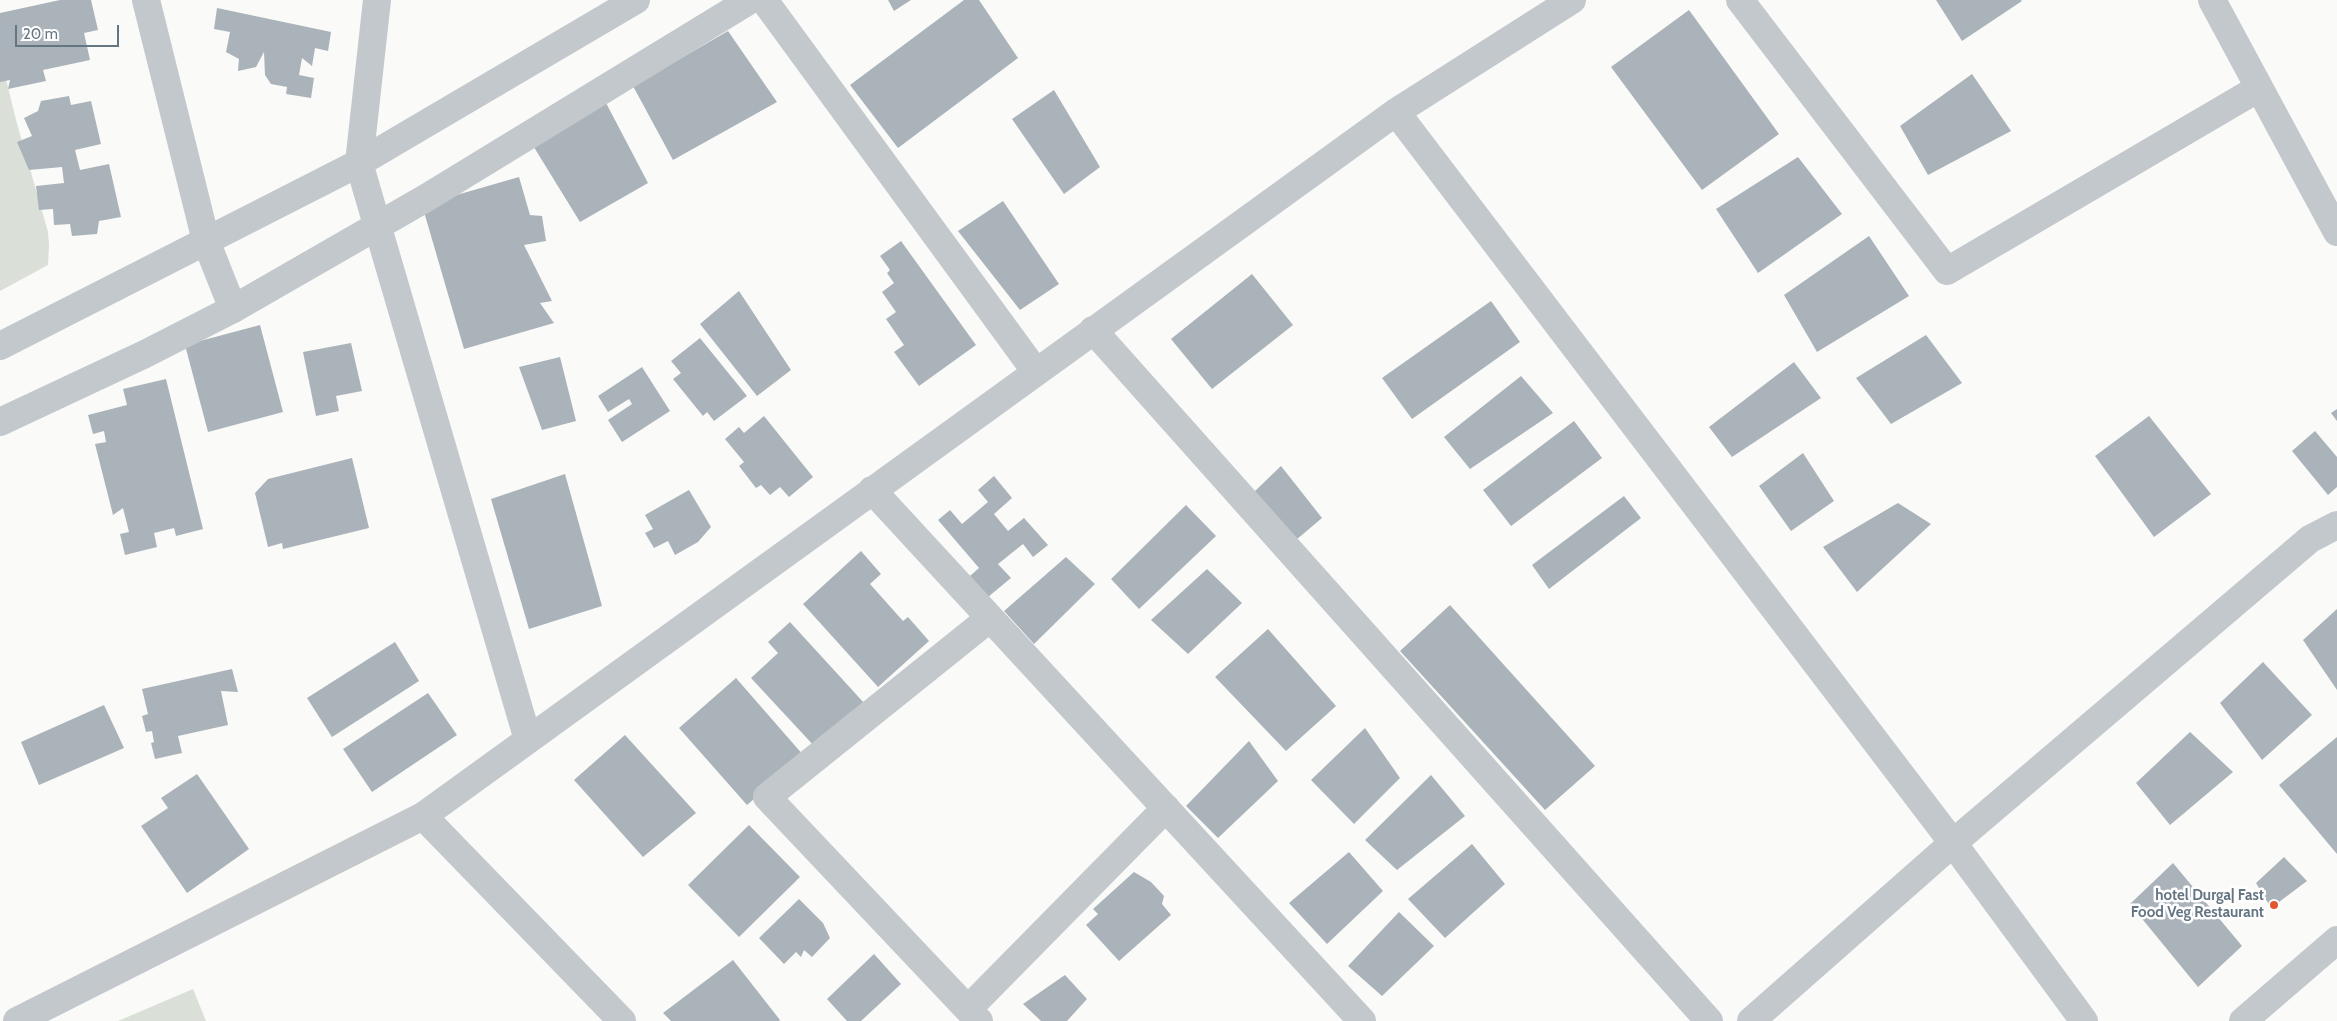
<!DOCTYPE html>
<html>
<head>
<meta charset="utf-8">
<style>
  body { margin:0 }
  #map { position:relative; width:2337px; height:1021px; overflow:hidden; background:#fafaf8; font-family:Cabin,sans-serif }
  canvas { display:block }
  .scale { position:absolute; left:15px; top:25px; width:104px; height:22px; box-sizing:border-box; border:2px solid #657683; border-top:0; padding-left:6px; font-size:15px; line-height:18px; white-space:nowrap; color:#657683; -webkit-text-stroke:4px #fff; paint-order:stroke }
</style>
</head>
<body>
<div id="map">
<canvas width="2337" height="1021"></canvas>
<div class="scale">20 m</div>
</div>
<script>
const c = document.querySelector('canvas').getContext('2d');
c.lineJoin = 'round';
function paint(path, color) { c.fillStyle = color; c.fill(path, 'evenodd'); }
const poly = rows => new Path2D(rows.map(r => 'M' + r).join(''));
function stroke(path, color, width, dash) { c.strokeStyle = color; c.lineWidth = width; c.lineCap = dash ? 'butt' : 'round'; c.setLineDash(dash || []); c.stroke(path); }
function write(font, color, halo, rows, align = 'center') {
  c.font = font + ' Cabin,sans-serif'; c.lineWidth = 5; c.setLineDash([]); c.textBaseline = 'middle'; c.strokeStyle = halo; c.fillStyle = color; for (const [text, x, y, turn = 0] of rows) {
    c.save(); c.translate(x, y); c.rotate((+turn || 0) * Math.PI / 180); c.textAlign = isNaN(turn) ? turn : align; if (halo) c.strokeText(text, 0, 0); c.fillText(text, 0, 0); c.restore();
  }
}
const green = poly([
  [0,55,16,120,48,232,49,245,48,265,0,291],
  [193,989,206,1021,118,1021]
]);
const building = poly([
  [60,0,91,0,98,30,84,33,90,60,43,70,46,81,8,89,10,80,0,82,0,13],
  [888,0,911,0,894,11],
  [964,0,979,0,1018,58,898,148,850,85],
  [1936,0,2021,0,2022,1,1962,41],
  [217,8,331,32,328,51,315,48,312,66,302,58,299,75,314,78,311,98,286,94,287,87,271,84,265,75,264,52,256,67,238,71,239,59,226,52,230,32,214,29],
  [1689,10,1779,134,1702,190,1611,67],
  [728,31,777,102,673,160,633,86],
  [1972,74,2011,131,1928,175,1900,126],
  [1054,90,1100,167,1064,194,1012,119],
  [69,96,71,105,91,101,101,144,75,150,80,170,109,164,121,217,99,221,97,234,72,236,70,224,54,225,53,209,39,210,36,186,64,183,62,167,29,170,17,142,32,136,24,118,38,111,41,101],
  [605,101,648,183,580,222,532,144],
  [1798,157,1842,214,1758,273,1716,209],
  [519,177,530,215,542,216,546,241,524,245,552,301,540,303,554,323,464,349,422,205],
  [1003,201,1059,284,1020,310,958,231],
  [1869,236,1909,296,1817,352,1784,295],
  [901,241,976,345,919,386,894,352,904,345,886,319,896,312,882,292,894,283,887,273,890,270,880,256],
  [1252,274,1293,325,1212,389,1171,339],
  [739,291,791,370,757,396,700,324],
  [1491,301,1520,342,1412,419,1382,378],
  [260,325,283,412,208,432,185,345],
  [1926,335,1962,383,1891,424,1856,378],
  [700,338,747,396,714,421,707,412,703,416,673,379,681,373,671,361],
  [351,343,362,391,336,396,339,411,316,416,303,352],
  [560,357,576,421,542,430,519,367],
  [1794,362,1821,398,1732,457,1709,427],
  [642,367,670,411,622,442,608,420,632,404,629,399,608,412,598,396],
  [1521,376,1553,413,1470,469,1444,437],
  [166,379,203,529,176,536,174,528,154,533,157,547,125,555,120,534,129,532,123,508,113,515,95,444,106,442,104,431,93,434,88,415,127,405,123,389],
  [2337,409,2337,421,2331,413],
  [764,416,813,477,789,497,780,487,770,495,761,485,756,488,739,466,744,462,725,439,739,427,744,433],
  [2149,416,2211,494,2154,537,2095,456],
  [1574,421,1602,458,1511,526,1483,490],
  [2315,431,2337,457,2337,487,2328,495,2292,451],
  [1803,453,1834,501,1791,531,1759,486],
  [352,458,369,528,283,549,282,543,268,547,255,493,268,479],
  [1281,466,1322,518,1296,540,1254,492],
  [565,474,602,606,529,629,491,499],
  [994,476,1012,498,994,514,1008,531,1024,518,1048,545,1033,557,1023,544,998,564,1011,578,988,597,970,576,979,568,938,520,950,510,962,524,988,502,978,490],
  [689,490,711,527,698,542,675,555,668,541,654,548,645,533,653,529,645,515],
  [1624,496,1641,518,1549,589,1532,565],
  [1898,503,1931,524,1857,592,1823,547],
  [1186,505,1216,536,1139,609,1111,579],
  [861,551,881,574,870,584,903,621,908,617,929,641,878,687,803,604],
  [1066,557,1095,584,1034,644,1004,611],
  [1207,569,1242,603,1188,654,1151,620],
  [1450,605,1595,766,1545,810,1400,651],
  [2337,609,2337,690,2303,640],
  [790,622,865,704,816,748,751,678,778,653,768,642],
  [1268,629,1336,706,1286,751,1215,677],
  [395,642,419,681,332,737,307,698],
  [2263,662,2312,715,2262,760,2220,703],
  [232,669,238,692,221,691,228,725,178,736,182,753,155,759,151,743,154,742,152,731,146,732,142,716,148,714,142,689],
  [736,678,804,756,747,805,679,728],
  [428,693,457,735,372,792,343,749],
  [104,705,124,748,39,785,21,742],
  [1365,728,1400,778,1354,824,1311,780],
  [2190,732,2233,772,2170,825,2136,783],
  [625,735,696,813,643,857,574,780],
  [2337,737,2337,854,2279,785],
  [1249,741,1278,781,1218,838,1186,806],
  [197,774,249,849,187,893,141,826,168,808,161,798],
  [1431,775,1465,816,1397,870,1365,840],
  [749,825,800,877,739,937,688,885],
  [1472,844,1505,884,1445,938,1408,899],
  [1349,852,1383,891,1327,944,1289,903],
  [2284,857,2307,881,2271,908,2256,883],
  [2173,863,2242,946,2198,987,2130,904],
  [1134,872,1151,882,1164,896,1162,904,1171,915,1119,961,1086,925,1098,914,1093,909],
  [799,899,823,923,830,938,812,957,804,950,801,957,796,952,784,964,759,938],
  [1399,912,1434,946,1382,996,1348,966],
  [874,954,901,984,861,1021,847,1021,827,999],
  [733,960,780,1020,779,1021,671,1021,663,1013],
  [1065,975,1087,999,1067,1021,1041,1021,1023,1004]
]);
const minor = poly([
  [146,0,206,241,233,309],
  [377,0,359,163,528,740],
  [764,0,1036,372],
  [1740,0,1947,271,2259,88],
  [2212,0,2337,232],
  [1396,112,1953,843,2084,1021],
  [1093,330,1709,1021],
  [872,490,1362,1021],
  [423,816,1396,112,1572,0],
  [968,1009,1166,808],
  [979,1021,767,797,990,618],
  [1751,1021,1953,843,2310,539,2337,525]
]);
const tertiary = poly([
  [0,346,359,163,636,0],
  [0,422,145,354,233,309,426,198,750,0],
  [17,1021,423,816,622,1021],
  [2243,1021,2337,940]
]);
const markers = [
  [2274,905,5,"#e4572e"]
];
const poiNames = [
  ["hotel Durga| Fast",2264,896],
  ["Food Veg Restaurant",2264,913]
];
paint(green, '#dadfd7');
paint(building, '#aab3b9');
stroke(minor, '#c3c8cc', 28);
stroke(tertiary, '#c3c8cc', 28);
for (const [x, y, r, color] of markers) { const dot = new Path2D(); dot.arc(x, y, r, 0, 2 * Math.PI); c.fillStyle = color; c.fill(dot); stroke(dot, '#fff', 2); }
write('bold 15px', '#657683', '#fff', poiNames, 'right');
</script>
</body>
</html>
